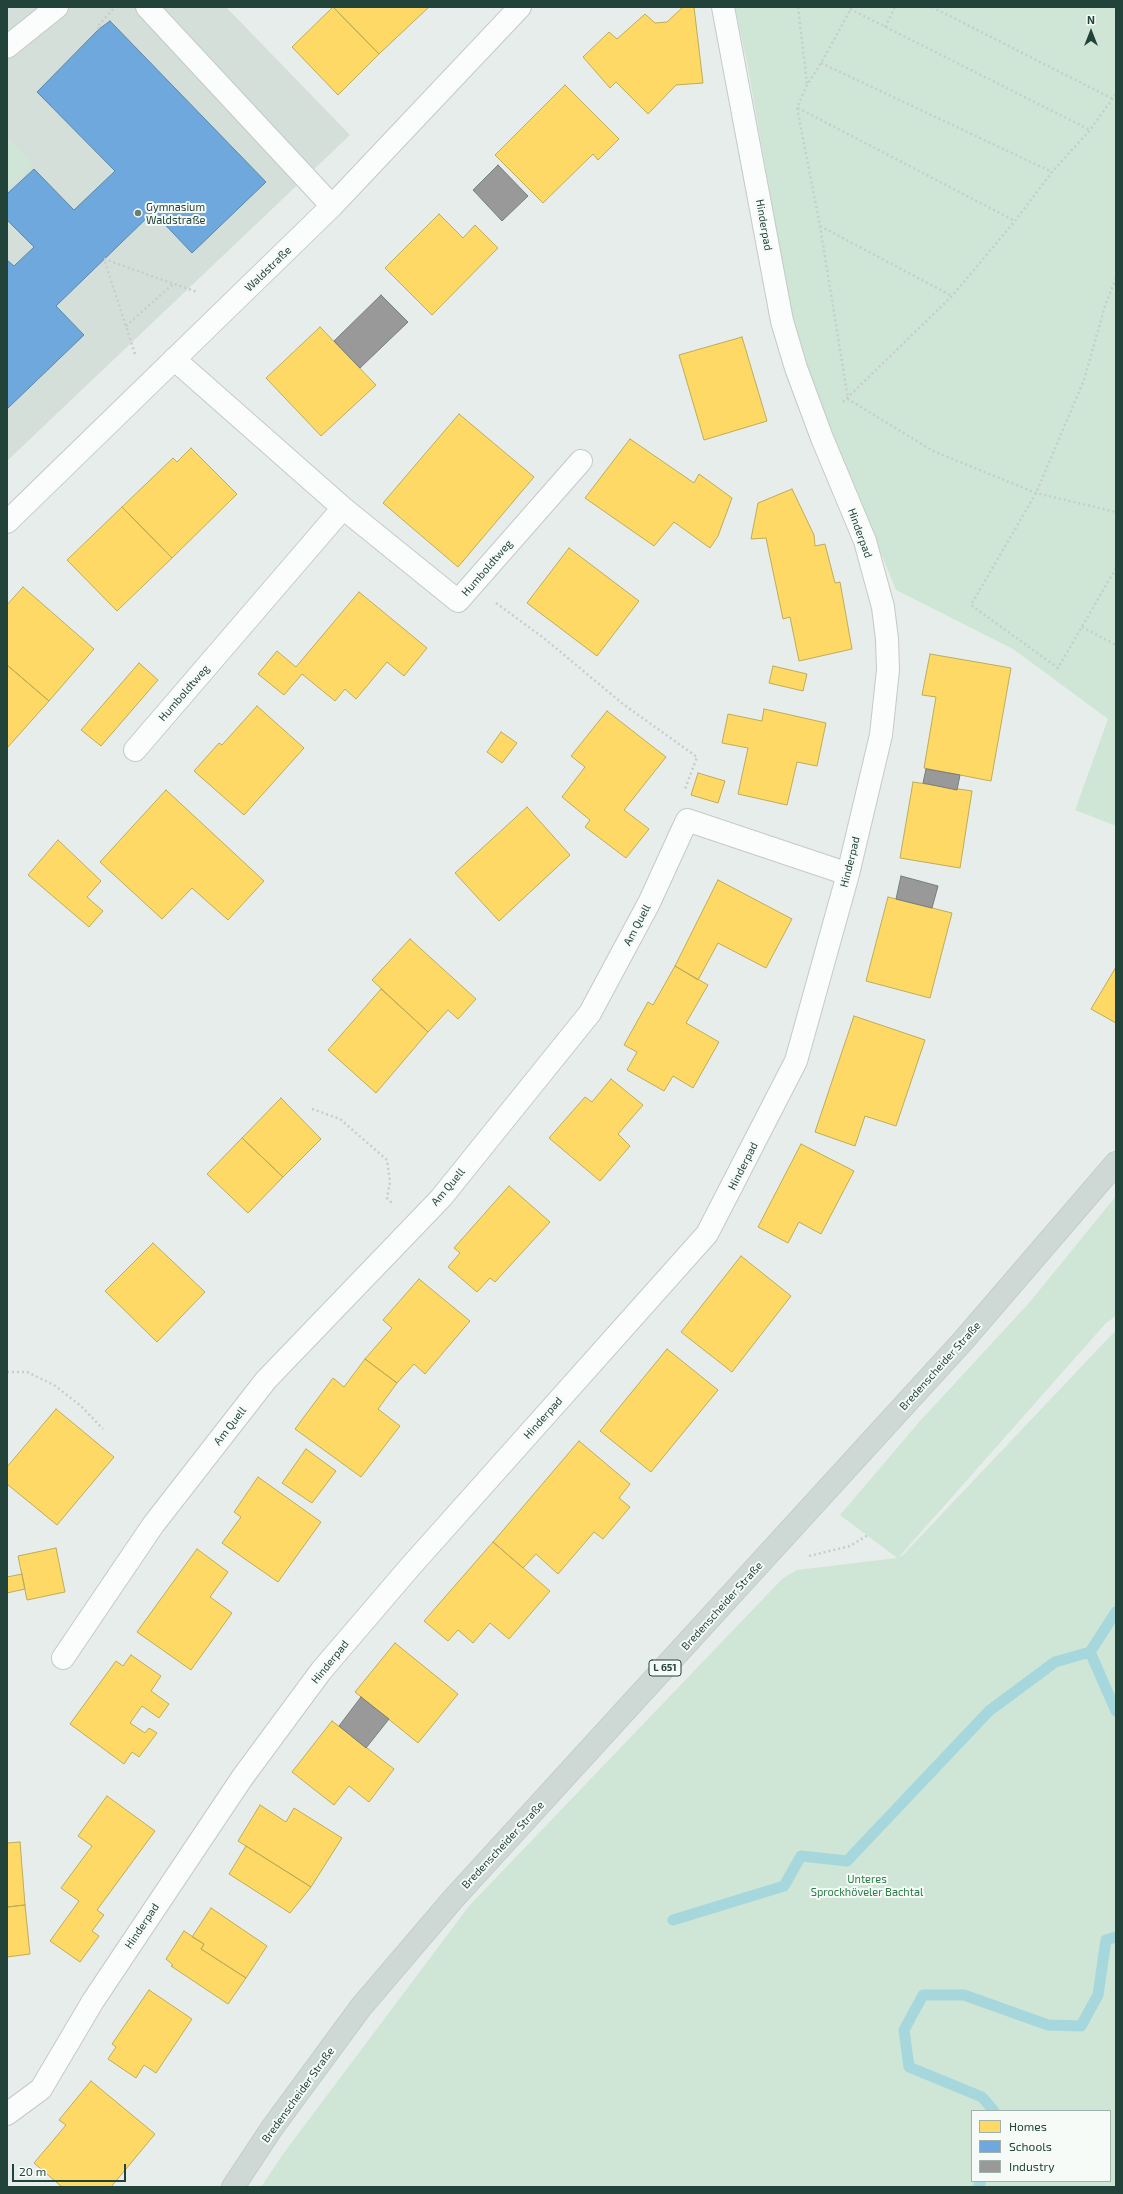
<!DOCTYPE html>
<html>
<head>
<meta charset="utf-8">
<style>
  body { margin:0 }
  #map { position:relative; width:1123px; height:2194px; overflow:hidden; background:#e7edea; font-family:"Exo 2",sans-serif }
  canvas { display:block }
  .frame { position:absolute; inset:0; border:8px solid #224339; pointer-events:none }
  .legend { position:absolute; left:971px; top:2110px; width:140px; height:72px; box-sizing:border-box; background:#f6fbf8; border:1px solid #a1b1ac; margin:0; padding:5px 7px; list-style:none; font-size:12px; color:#224339 }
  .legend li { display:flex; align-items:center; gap:8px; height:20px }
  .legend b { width:20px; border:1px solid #a1b1ac }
  .north { position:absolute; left:1071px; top:12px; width:40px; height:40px; -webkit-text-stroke:3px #f6fbf8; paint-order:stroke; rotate:0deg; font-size:11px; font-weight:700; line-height:16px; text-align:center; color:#224339 }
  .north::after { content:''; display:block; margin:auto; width:14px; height:18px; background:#224339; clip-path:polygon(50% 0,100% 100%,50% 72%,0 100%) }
  .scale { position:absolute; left:12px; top:2164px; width:114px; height:18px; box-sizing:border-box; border:2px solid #224339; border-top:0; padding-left:5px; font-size:12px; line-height:14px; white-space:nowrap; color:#224339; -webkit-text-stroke:3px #f6fbf8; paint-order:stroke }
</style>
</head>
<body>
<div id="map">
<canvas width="1123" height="2194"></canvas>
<div class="frame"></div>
<ul class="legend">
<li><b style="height:11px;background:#ffd966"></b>Homes</li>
<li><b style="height:11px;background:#6fa8dc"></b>Schools</li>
<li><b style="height:11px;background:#999"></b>Industry</li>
</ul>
<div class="north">N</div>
<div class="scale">20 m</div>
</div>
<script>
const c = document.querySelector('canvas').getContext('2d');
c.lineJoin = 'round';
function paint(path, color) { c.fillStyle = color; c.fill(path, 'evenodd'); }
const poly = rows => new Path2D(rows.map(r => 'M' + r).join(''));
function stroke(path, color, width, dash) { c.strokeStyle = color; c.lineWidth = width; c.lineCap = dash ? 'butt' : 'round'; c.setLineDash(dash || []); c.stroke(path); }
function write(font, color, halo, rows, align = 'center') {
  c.font = font + ' "Exo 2",sans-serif'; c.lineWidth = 4; c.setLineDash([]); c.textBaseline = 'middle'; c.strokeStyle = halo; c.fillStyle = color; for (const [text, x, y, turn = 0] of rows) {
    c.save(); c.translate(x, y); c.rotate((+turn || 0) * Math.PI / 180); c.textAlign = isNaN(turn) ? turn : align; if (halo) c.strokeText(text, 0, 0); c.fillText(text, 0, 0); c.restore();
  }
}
const built = poly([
  [7,7,226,7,350,135,7,461]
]);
const green = poly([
  [735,7,1116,7,1116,826,1075,810,1108,719,1013,649,896,590,833,435,793,325,748,68],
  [7,137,33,165,7,189],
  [1116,1196,1116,1316,1106,1323,899,1557,902,1556,1116,1330,1116,2187,261,2187,283,2154,469,1906,783,1578,797,1570,897,1558,840,1515,920,1421,1029,1303],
  [972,2111,1110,2111,1110,2181,972,2181]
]);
const homes = poly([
  [333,7,379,54,338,95,292,47,333,7],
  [333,7,429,7,379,54,333,7],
  [683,7,694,7,703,83,676,85,648,114,616,82,610,88,583,57,609,32,617,39,645,14,655,23,667,22,683,7],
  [565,85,619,139,598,160,593,154,543,203,495,155,565,85],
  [439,214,463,238,475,225,498,248,432,315,385,268,439,214],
  [320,327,376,385,321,436,266,378,320,327],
  [742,337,767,421,704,440,679,355,742,337],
  [459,414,534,477,458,567,383,503,459,414],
  [630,439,694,483,699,474,732,498,718,536,710,548,674,522,654,546,585,498,630,439],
  [191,448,237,494,172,558,122,507,173,458,177,462,191,448],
  [792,489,814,535,815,546,825,544,835,583,840,582,852,649,799,661,790,617,783,619,766,538,751,539,758,503,792,489],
  [122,507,172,558,117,611,67,560,122,507],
  [569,548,639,601,597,656,527,603,569,548],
  [23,587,94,649,49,701,7,665,7,605,23,587],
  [359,592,427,648,404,676,387,662,356,699,345,689,335,701,302,674,284,695,258,674,277,651,296,667,359,592],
  [930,654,1011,668,991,781,924,768,936,697,922,695,930,654],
  [139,663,158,680,101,746,81,730,139,663],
  [7,665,49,701,7,748,7,665],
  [773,666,807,674,803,691,769,683,773,666],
  [257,706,304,748,244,815,194,771,219,743,222,745,257,706],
  [764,709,826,723,817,766,797,762,787,805,738,794,748,748,722,743,728,714,762,721,764,709],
  [607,711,666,757,624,810,649,829,626,858,585,827,590,820,562,797,585,767,571,756,607,711],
  [501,732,517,743,502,763,487,752,501,732],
  [698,773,725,781,718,803,691,795,698,773],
  [913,782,972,791,960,868,900,858,913,782],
  [166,790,264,881,228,920,192,888,162,919,100,862,166,790],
  [527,807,570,855,499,921,455,873,527,807],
  [58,840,101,881,87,897,103,911,89,927,28,875,58,840],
  [718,880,792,919,766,968,718,943,698,980,675,966,718,880],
  [888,897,952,913,930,998,866,981,888,897],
  [410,939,476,999,458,1019,448,1010,428,1032,372,980,410,939],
  [675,966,708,985,686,1023,719,1042,693,1088,673,1076,664,1091,627,1070,637,1052,624,1045,648,1002,653,1005,675,966],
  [1116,967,1116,1023,1091,1009,1116,967],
  [381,989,428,1032,376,1093,328,1050,381,989],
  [854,1016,925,1040,896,1126,865,1116,855,1146,815,1132,854,1016],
  [611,1079,643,1105,618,1134,630,1146,600,1181,549,1138,585,1097,592,1102,611,1079],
  [281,1098,321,1139,283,1177,242,1138,281,1098],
  [242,1138,283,1177,248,1213,207,1174,242,1138],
  [801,1144,854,1171,821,1234,799,1222,788,1243,758,1227,801,1144],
  [509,1186,550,1222,495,1282,490,1278,477,1292,448,1267,460,1253,454,1248,509,1186],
  [153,1243,205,1292,157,1342,105,1291,153,1243],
  [741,1256,791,1296,732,1372,681,1332,741,1256],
  [419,1279,470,1321,425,1374,414,1364,397,1383,365,1359,392,1328,383,1320,419,1279],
  [667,1349,718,1390,651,1472,600,1431,667,1349],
  [365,1359,397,1383,378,1409,400,1426,361,1477,295,1429,333,1378,344,1387,365,1359],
  [56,1409,114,1457,57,1525,7,1484,7,1467,56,1409],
  [579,1441,630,1484,619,1498,630,1507,603,1539,594,1532,558,1574,536,1554,523,1568,493,1542,579,1441],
  [306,1449,336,1471,312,1503,282,1483,306,1449],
  [258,1477,321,1522,278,1582,222,1543,241,1517,234,1512,258,1477],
  [493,1542,550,1591,509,1639,490,1623,473,1643,458,1630,448,1641,424,1621,493,1542],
  [56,1548,65,1592,27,1600,18,1556,56,1548],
  [197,1549,228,1572,210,1597,232,1613,191,1670,137,1632,197,1549],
  [22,1574,25,1589,7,1593,7,1577,22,1574],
  [395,1643,458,1694,418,1743,355,1692,395,1643],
  [131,1655,161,1676,151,1691,169,1704,159,1718,142,1706,130,1723,145,1733,149,1728,157,1733,139,1757,132,1752,124,1764,70,1724,116,1661,123,1666,131,1655],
  [332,1721,394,1769,369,1802,349,1786,334,1805,292,1772,332,1721],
  [107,1796,155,1831,97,1910,104,1915,92,1931,99,1936,80,1962,50,1941,79,1901,61,1888,92,1846,78,1836,107,1796],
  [260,1805,286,1822,294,1808,342,1838,311,1887,238,1841,260,1805],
  [20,1842,25,1905,7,1907,7,1843,20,1842],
  [246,1846,311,1887,290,1913,229,1874,246,1846],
  [25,1905,30,1954,7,1957,7,1907,25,1905],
  [211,1908,267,1946,246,1978,201,1949,204,1944,192,1937,211,1908],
  [184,1931,204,1944,201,1949,246,1978,228,2004,171,1966,173,1965,166,1959,184,1931],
  [149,1990,192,2019,156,2073,144,2065,136,2078,108,2059,116,2047,112,2044,149,1990],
  [91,2081,155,2134,111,2187,62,2187,34,2163,66,2125,59,2120,91,2081]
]);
const schools = poly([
  [110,21,266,182,192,253,153,212,56,306,84,335,7,409,7,260,14,266,34,247,7,220,7,194,34,169,74,210,115,171,37,92,99,29,110,21]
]);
const industry = poly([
  [498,165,528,196,502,221,473,190,498,165],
  [381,295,408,322,360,368,334,341,381,295],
  [926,769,960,775,957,790,923,783,926,769],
  [901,876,938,886,932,908,896,899,901,876],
  [361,1697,389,1719,366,1748,339,1726,361,1697]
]);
const stream = poly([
  [1116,1612,1090,1652,1116,1711],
  [673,1920,784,1886,801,1856,847,1861,989,1711,1055,1662,1090,1652],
  [994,2111,982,2097,909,2067,904,2030,923,1995,964,1995,1048,2025,1081,2026,1098,1995,1106,1940,1116,1937],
  [978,2187,981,2181]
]);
const path = poly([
  [798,7,807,84],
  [852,7,821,63,807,85,797,108,820,226,848,399,933,451,1036,493,1116,512],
  [932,7,1113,99],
  [850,9,1090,130],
  [885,27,895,7],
  [99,29,97,27,115,7],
  [821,63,1052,172],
  [798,108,1015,221],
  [820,226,952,296],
  [1116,278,1105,306,1084,380,1036,493,971,605,1058,668,1116,568],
  [126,326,173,284],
  [135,354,104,259,197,292],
  [843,402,952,296,1015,221,1052,172,1090,130,1116,94],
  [496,603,545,639,623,704,697,757,685,789],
  [1082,627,1116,645],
  [312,1109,340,1119,387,1160,390,1182,387,1198,393,1204],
  [7,1372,27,1372,54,1385,81,1406,103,1429],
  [809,1556,850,1546,868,1535]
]);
const minor = poly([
  [147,7,332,206],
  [7,47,57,7],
  [174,359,343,508,458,601,581,461],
  [7,522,332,206,520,7],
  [135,750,343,508],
  [63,1658,153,1525,266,1380,441,1198,590,1013,649,903,687,820,848,874],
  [7,2114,41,2089,93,2001,242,1778,321,1671,410,1567,707,1234,796,1061,848,874,881,735,888,670,887,639,883,607,865,541,822,438,796,368,782,321,723,7]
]);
const major = poly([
  [233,2187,272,2128,361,2007,454,1898,962,1342,1116,1163]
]);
const markers = [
  [138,213,4,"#677e77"]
];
const shields = [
  [665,1668,32]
];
const shieldNames = [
  ["L 651",665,1668]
];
const poiNames = [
  ["Gymnasium",146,207],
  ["Waldstraße",146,220]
];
const streetNames = [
  ["Hinderpad",764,225,80],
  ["Waldstraße",268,269,-44],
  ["Hinderpad",860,533,70],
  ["Humboldtweg",487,568,-49],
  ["Humboldtweg",184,693,-49],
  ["Hinderpad",850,862,-76],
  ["Am Quell",637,925,-62],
  ["Hinderpad",743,1166,-63],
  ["Am Quell",448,1187,-50],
  ["Bredenscheider Straße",940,1366,-48],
  ["Hinderpad",543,1418,-48],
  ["Am Quell",230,1426,-52],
  ["Bredenscheider Straße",722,1606,-48],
  ["Hinderpad",330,1662,-51],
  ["Bredenscheider Straße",503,1845,-47],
  ["Hinderpad",142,1926,-56],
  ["Bredenscheider Straße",298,2095,-54]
];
const parkNames = [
  ["Unteres",867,1879],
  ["Sprockhöveler Bachtal",867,1892]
];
paint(built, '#d5dfda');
paint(green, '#cfe6d6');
paint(homes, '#ffd966');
stroke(homes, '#bdac58', 1);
paint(schools, '#6fa8dc');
stroke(schools, '#588aab', 1);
paint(industry, '#999');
stroke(industry, '#757f7c', 1);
stroke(stream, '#a5d7dd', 11);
stroke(minor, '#c4cac7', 24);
stroke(major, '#c2ccc9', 24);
stroke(path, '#c6cecc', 2.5, [2, 3]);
stroke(minor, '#fbfcfc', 22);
stroke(major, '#ced8d5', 22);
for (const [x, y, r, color] of markers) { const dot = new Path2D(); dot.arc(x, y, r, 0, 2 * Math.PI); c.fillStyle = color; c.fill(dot); stroke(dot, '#f6fbf8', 1.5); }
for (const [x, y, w] of shields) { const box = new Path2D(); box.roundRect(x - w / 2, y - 8, w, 16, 3); c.fillStyle = '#f6fbf8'; c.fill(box); stroke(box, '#224339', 1); }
write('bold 10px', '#224339', null, shieldNames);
write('11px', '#224339', '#f6fbf8', poiNames, 'left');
write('11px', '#224339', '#f6fbf8', streetNames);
write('11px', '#297d47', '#f6fbf8', parkNames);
</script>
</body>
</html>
